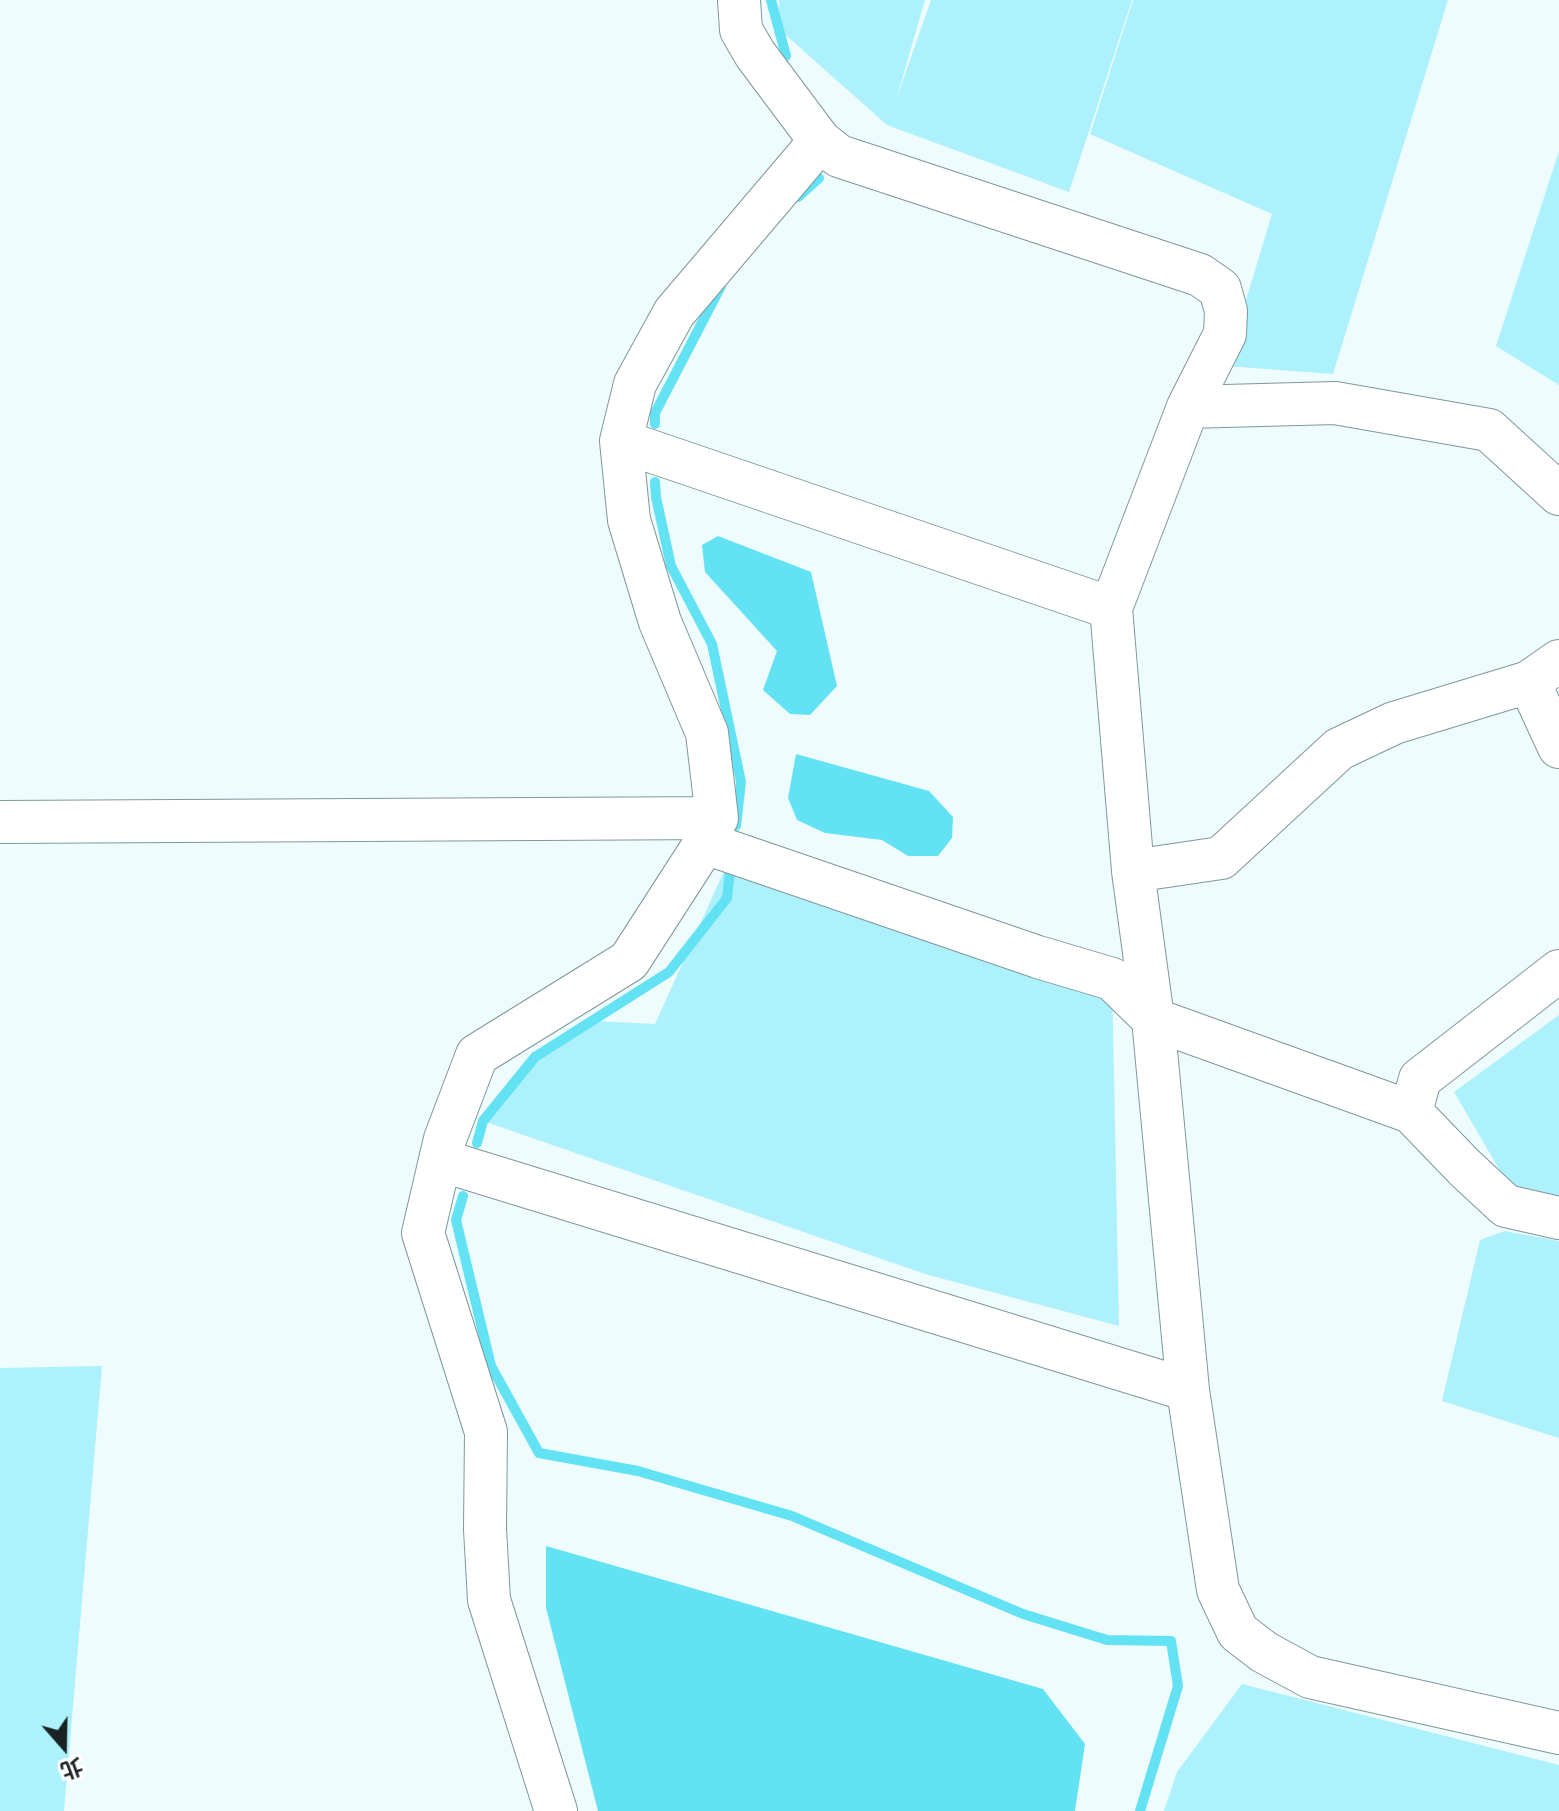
<!DOCTYPE html>
<html>
<head>
<meta charset="utf-8">
<style>
  body { margin:0 }
  #map { position:relative; width:1559px; height:1811px; overflow:hidden; background:#eefcfe; font-family:"Noto Serif","Noto Sans TC",serif }
  canvas { display:block }
  .north { position:absolute; left:24px; top:1707px; width:80px; height:80px; -webkit-text-stroke:6px #fff; paint-order:stroke; rotate:160deg; font-size:22px; font-weight:700; line-height:32px; text-align:center; color:#1a2324 }
  .north::after { content:''; display:block; margin:auto; width:28px; height:36px; background:#1a2324; clip-path:polygon(50% 0,100% 100%,50% 72%,0 100%) }
</style>
</head>
<body>
<div id="map">
<canvas width="1559" height="1811"></canvas>
<div class="north">北</div>
</div>
<script>
const c = document.querySelector('canvas').getContext('2d');
c.lineJoin = 'round';
function paint(path, color) { c.fillStyle = color; c.fill(path, 'evenodd'); }
const poly = rows => new Path2D(rows.map(r => 'M' + r).join(''));
function stroke(path, color, width, dash) { c.strokeStyle = color; c.lineWidth = width; c.lineCap = dash ? 'butt' : 'round'; c.setLineDash(dash || []); c.stroke(path); }
const green = poly([
  [779,0,925,0,896,100,931,0,1132,0,1069,192,887,125,779,29],
  [1133,0,1448,0,1333,374,1226,366,1272,214,1090,134],
  [1559,151,1559,385,1496,346],
  [733,851,1112,979,1119,1326,925,1274,483,1121,535,1057,593,1021,655,1024],
  [1559,1015,1559,1213,1523,1210,1454,1092],
  [1505,1231,1559,1241,1559,1438,1442,1401,1480,1240],
  [102,1366,64,1811,0,1811,0,1368],
  [1242,1684,1559,1765,1559,1811,1164,1811,1177,1772]
]);
const water = poly([
  [718,536,811,572,837,686,810,715,790,714,763,690,777,651,705,572,702,545],
  [796,754,929,791,953,817,952,838,938,856,908,856,882,840,825,833,797,820,788,798],
  [546,1546,1043,1689,1085,1744,1075,1811,598,1811,546,1608]
]);
const stream = poly([
  [771,0,786,56],
  [798,197,819,178],
  [655,424,655,413,721,286],
  [655,482,656,497,671,566,712,644,741,782,736,826],
  [477,1143,483,1121,535,1057,669,972,727,898,731,861],
  [463,1196,456,1220,491,1366,539,1453,638,1471,792,1516,1023,1614,1107,1640,1171,1641,1178,1686,1140,1811]
]);
const minor = poly([
  [820,141,839,156,1200,275,1220,289,1226,311,1225,334,1188,407,1111,608,1133,871,1153,1019,1188,1390,1218,1590,1238,1632,1264,1652,1310,1677,1559,1733],
  [1188,407,1335,403,1489,430,1559,494],
  [621,441,1111,608],
  [1529,682,1559,747],
  [0,822,717,818],
  [705,843,1038,957,1112,979,1153,1019,1411,1112,1465,1168,1506,1206,1559,1218],
  [1133,871,1221,858,1339,749,1394,723,1529,682,1559,661],
  [1411,1112,1420,1079,1559,971],
  [440,1160,1188,1390],
  [556,1811,489,1600,485,1529,486,1432,423,1233,445,1139,477,1055,629,961,705,843,717,818,707,733,660,622,629,520,621,441,635,384,674,313,820,141,755,54,741,30,739,0]
]);
paint(green, '#acf1fb');
paint(water, '#63e2f3');
stroke(stream, '#63e2f3', 10);
stroke(minor, '#80979a', 44);
stroke(minor, '#fff', 42);
</script>
</body>
</html>
